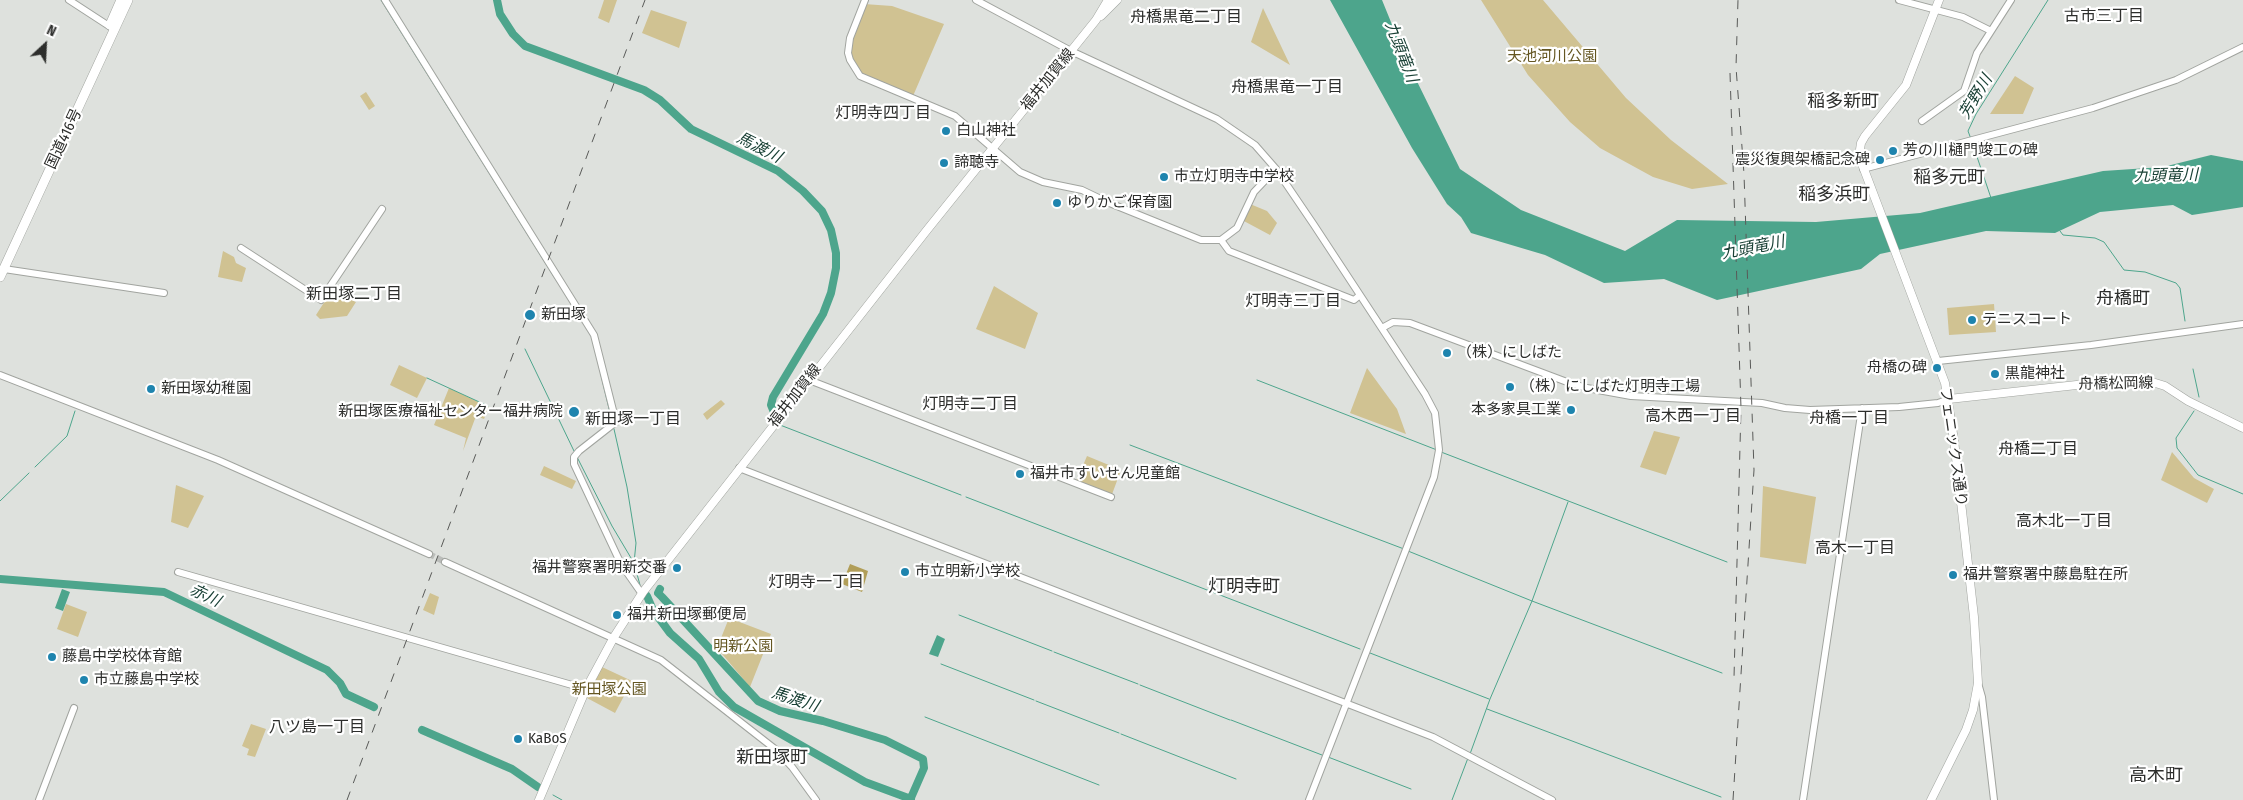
<!DOCTYPE html>
<html>
<head>
<meta charset="utf-8">
<style>
  body { margin:0 }
  #map { position:relative; width:2243px; height:800px; overflow:hidden; background:#dee1dd; font-family:"Fira Sans Condensed",sans-serif }
  canvas { display:block }
  .north { position:absolute; left:20px; top:20px; width:50px; height:50px; -webkit-text-stroke:4px #fff; paint-order:stroke; rotate:25deg; font-size:14px; font-weight:700; line-height:20px; text-align:center; color:#2d2e2c }
  .north::after { content:''; display:block; margin:auto; width:18px; height:22px; background:#2d2e2c; clip-path:polygon(50% 0,100% 100%,50% 72%,0 100%) }
</style>
</head>
<body>
<div id="map">
<canvas width="2243" height="800"></canvas>
<div class="north">N</div>
</div>
<script>
const c = document.querySelector('canvas').getContext('2d');
c.lineJoin = 'round';
function paint(path, color) { c.fillStyle = color; c.fill(path, 'evenodd'); }
const poly = rows => new Path2D(rows.map(r => 'M' + r).join(''));
function stroke(path, color, width, dash) { c.strokeStyle = color; c.lineWidth = width; c.lineCap = dash ? 'butt' : 'round'; c.setLineDash(dash || []); c.stroke(path); }
function write(font, color, halo, rows, align = 'center') {
  c.font = font + ' "Fira Sans Condensed","Noto Sans JP",sans-serif'; c.lineWidth = 4.5; c.setLineDash([]); c.textBaseline = 'middle'; c.strokeStyle = halo; c.fillStyle = color; for (const [text, x, y, turn = 0] of rows) {
    c.save(); c.translate(x, y); c.rotate((+turn || 0) * Math.PI / 180); c.textAlign = isNaN(turn) ? turn : align; if (halo) c.strokeText(text, 0, 0); c.fillText(text, 0, 0); c.restore();
  }
}
const green = poly([
  [604,0,617,0,609,23,598,18],
  [1481,0,1543,0,1626,98,1671,140,1728,184,1692,189,1653,177,1600,148,1570,122,1528,75],
  [864,4,892,6,944,24,913,96,866,80,852,61,852,42],
  [1263,8,1290,65,1251,42],
  [651,10,687,22,679,48,642,33],
  [2015,76,2034,88,2023,114,1990,114],
  [366,92,375,106,369,110,360,96],
  [1250,204,1267,211,1277,223,1270,235,1242,220],
  [223,251,234,257,236,263,246,268,242,282,218,277],
  [994,286,1038,313,1025,349,976,329],
  [332,290,356,302,347,316,320,319,316,315],
  [1994,304,1996,332,1949,335,1947,308],
  [399,365,427,378,417,398,390,385],
  [1367,368,1397,409,1406,434,1350,413],
  [449,388,489,407,484,419,476,416,463,451,466,438,434,425],
  [721,400,725,404,707,420,703,414],
  [1654,431,1680,437,1666,475,1640,467],
  [2172,452,2194,478,2214,489,2207,503,2161,480],
  [1087,456,1121,470,1111,497,1075,484],
  [544,466,576,481,572,489,540,475],
  [176,485,204,496,188,528,171,522],
  [1763,486,1816,497,1806,564,1760,557],
  [430,593,439,597,434,615,423,610],
  [66,604,87,612,78,637,57,629],
  [729,618,771,634,750,687,717,648],
  [602,667,632,681,615,713,587,698],
  [251,724,266,729,255,757,247,755,249,749,242,746]
]);
const forest = poly([
  [850,564,868,571,862,592,842,584]
]);
const water = poly([
  [1330,0,1382,0,1406,59,1460,169,1521,210,1625,251,1677,220,1816,222,1920,213,2103,171,2163,167,2211,155,2243,161,2243,207,2192,215,2173,205,2100,212,2055,233,1986,231,1880,254,1861,269,1717,300,1664,279,1604,283,1545,255,1471,233,1461,217,1447,204,1412,148],
  [62,589,70,592,63,611,55,608],
  [937,635,945,639,938,657,929,654]
]);
const stream = poly([
  [381,0,556,280],
  [1971,139,1968,131,1976,114,2048,0],
  [1972,142,1991,198],
  [2060,231,2063,235,2095,238,2104,242,2124,270,2145,272,2176,283,2180,288,2185,321],
  [525,349,574,451],
  [2193,369,2199,397],
  [601,375,612,421],
  [427,378,488,406],
  [1257,380,1437,450],
  [2194,411,2176,438,2177,448,2198,475,2243,494],
  [780,425,961,495],
  [614,429,627,487,636,543,634,563,640,585],
  [1130,445,1404,549],
  [1441,452,1727,562],
  [577,457,612,526,634,563],
  [35,467,67,436,75,411],
  [966,497,1360,649],
  [0,501,29,473],
  [1408,551,1532,601,1722,673],
  [959,615,1052,651],
  [1054,652,1138,684],
  [1370,653,1489,699],
  [941,664,1034,700],
  [1140,685,1230,720],
  [1036,701,1119,733],
  [1487,709,1721,797],
  [925,717,1099,785],
  [1231,720,1322,755],
  [1121,734,1236,779],
  [1470,754,1490,699,1532,601,1568,502],
  [1328,757,1411,789],
  [553,795,562,800],
  [1452,800,1468,758]
]);
const river = poly([
  [497,0,500,14,513,34,525,46,644,90,660,100,691,129,778,171,803,191,822,211,831,230,836,253,836,268,831,293,823,314,773,397,771,405,776,417],
  [0,579,164,592,327,670,340,683,346,694,374,707],
  [660,589,658,593,662,597,758,701,780,711,823,721,885,740,923,759,924,768,910,800],
  [647,596,653,610,670,633,699,659,719,692,734,707,865,782,911,799],
  [422,730,512,769,538,787]
]);
const minorTunnel = poly([
  [429,554,445,562]
]);
const minor = poly([
  [69,0,112,28],
  [385,0,594,335,616,422,579,451,574,457,574,464,621,564,642,594],
  [865,0,850,38,848,53,850,60,860,76,955,116,1020,172,1043,182,1082,190,1107,202,1201,240,1221,240,1229,251,1354,300,1360,295],
  [976,0,1071,51,1217,119,1255,145,1276,169,1314,225,1425,394,1435,413,1439,450,1434,477,1309,800],
  [1899,0,1963,17,1991,31],
  [1922,121,1964,91,1977,53,2011,0],
  [1863,169,2093,108,2176,80,2243,47],
  [1221,240,1237,228,1254,192,1276,169],
  [241,248,321,300,382,209],
  [4,269,164,293],
  [1382,328,1393,322,1410,323,1567,382,1587,388,1631,396,1762,403,1785,408,1810,410,1899,407,1938,403,1949,399],
  [1938,361,2091,345,2243,324],
  [0,375,218,460,429,554],
  [809,380,1111,497],
  [739,468,1433,737,1552,800],
  [445,562,661,660,775,749,792,767,816,800],
  [178,572,586,689],
  [1978,683,1982,697,1994,800],
  [39,800,74,708],
  [1803,800,1862,408]
]);
const major = poly([
  [1101,16,1117,0],
  [1949,399,2104,382,2149,381,2165,386,2188,401,2243,428],
  [539,800,586,689,614,637,643,592,927,230,1096,20,1108,0],
  [1931,800,1966,730,1973,710,1978,683,1974,617,1954,440,1945,383,1859,156,1861,143,1865,136,1906,85,1939,0]
]);
const highway = poly([
  [110,25,121,0],
  [0,277,128,0]
]);
const rail = poly([
  [1730,73,1741,408,1734,678],
  [347,800,645,0],
  [1733,800,1754,470,1744,174,1736,67,1738,0]
]);
const markers = [
  [946,131,5,"#1e84ae"],
  [1893,151,5,"#1e84ae"],
  [1880,160,5,"#1e84ae"],
  [944,163,5,"#1e84ae"],
  [1164,177,5,"#1e84ae"],
  [1057,203,5,"#1e84ae"],
  [530,315,6,"#1e84ae"],
  [1972,320,5,"#1e84ae"],
  [1447,353,5,"#1e84ae"],
  [1937,368,5,"#1e84ae"],
  [1995,374,5,"#1e84ae"],
  [1510,387,5,"#1e84ae"],
  [151,389,5,"#1e84ae"],
  [1571,410,5,"#1e84ae"],
  [574,412,6,"#1e84ae"],
  [1020,474,5,"#1e84ae"],
  [677,568,5,"#1e84ae"],
  [905,572,5,"#1e84ae"],
  [1953,575,5,"#1e84ae"],
  [617,615,5,"#1e84ae"],
  [52,657,5,"#1e84ae"],
  [84,680,5,"#1e84ae"],
  [518,739,5,"#1e84ae"]
];
const parkNames = [
  ["天池河川公園",1552,57],
  ["明新公園",743,647],
  ["新田塚公園",609,690]
];
const streetNames = [
  ["福井加賀線",1048,80,-51],
  ["国道416号",64,139,-65],
  ["舟橋松岡線",2116,384,-1],
  ["福井加賀線",795,396,-52],
  ["フェニックス通り",1953,447,82]
];
const poiNames = [
  ["白山神社",956,131],
  ["芳の川樋門竣工の碑",1903,151],
  ["震災復興架橋記念碑",1870,160,"right"],
  ["諦聴寺",954,163],
  ["市立灯明寺中学校",1174,177],
  ["ゆりかご保育園",1067,203],
  ["新田塚",541,315],
  ["テニスコート",1982,320],
  ["（株）にしばた",1457,353],
  ["舟橋の碑",1927,368,"right"],
  ["黒龍神社",2005,374],
  ["（株）にしばた灯明寺工場",1520,387],
  ["新田塚幼稚園",161,389],
  ["本多家具工業",1561,410,"right"],
  ["新田塚医療福祉センター福井病院",563,412,"right"],
  ["福井市すいせん児童館",1030,474],
  ["福井警察署明新交番",667,568,"right"],
  ["市立明新小学校",915,572],
  ["福井警察署中藤島駐在所",1963,575],
  ["福井新田塚郵便局",627,615],
  ["藤島中学校体育館",62,657],
  ["市立藤島中学校",94,680],
  ["KaBoS",528,739]
];
const neighbourhoodNames = [
  ["古市三丁目",2104,17],
  ["舟橋黒竜二丁目",1186,18],
  ["舟橋黒竜一丁目",1287,88],
  ["灯明寺四丁目",883,114],
  ["新田塚二丁目",354,295],
  ["灯明寺三丁目",1293,302],
  ["灯明寺二丁目",970,405],
  ["高木西一丁目",1693,417],
  ["舟橋一丁目",1849,419],
  ["新田塚一丁目",633,420],
  ["舟橋二丁目",2038,450],
  ["高木北一丁目",2064,522],
  ["高木一丁目",1855,549],
  ["灯明寺一丁目",816,583],
  ["八ツ島一丁目",317,728]
];
const waterNames = [
  ["九頭竜川",1401,52,69],
  ["芳野川",1976,97,-59],
  ["馬渡川",759,148,27],
  ["九頭竜川",2166,176,-1],
  ["九頭竜川",1753,248,-11],
  ["赤川",205,596,25],
  ["馬渡川",795,700,18]
];
const quarterNames = [
  ["稲多新町",1843,102],
  ["稲多元町",1949,178],
  ["稲多浜町",1834,195],
  ["舟橋町",2123,299],
  ["灯明寺町",1244,587],
  ["新田塚町",772,758],
  ["高木町",2156,776]
];
paint(green, '#d0c292');
paint(forest, '#b19e58');
paint(water, '#4da58c');
stroke(stream, '#4da58c', 1);
stroke(river, '#4da58c', 8);
stroke(minorTunnel, '#bbbdba', 6, [6, 3]);
stroke(minor, '#a1a49f', 8);
stroke(major, '#a1a49f', 9);
stroke(highway, '#a1a49f', 10);
stroke(minor, '#fff', 6);
stroke(major, '#fff', 8);
stroke(highway, '#fff', 9);
stroke(rail, '#595a58', 1, [9, 9]);
for (const [x, y, r, color] of markers) { const dot = new Path2D(); dot.arc(x, y, r, 0, 2 * Math.PI); c.fillStyle = color; c.fill(dot); stroke(dot, '#fff', 2); }
write('15px', '#645621', '#fff', parkNames);
write('15px', '#2d2e2c', '#fff', streetNames);
write('15px', '#2d2e2c', '#fff', poiNames, 'left');
write('16px', '#2d2e2c', '#fff', neighbourhoodNames);
write('italic 16px', '#1a4136', '#fff', waterNames);
write('18px', '#2d2e2c', '#fff', quarterNames);
</script>
</body>
</html>
